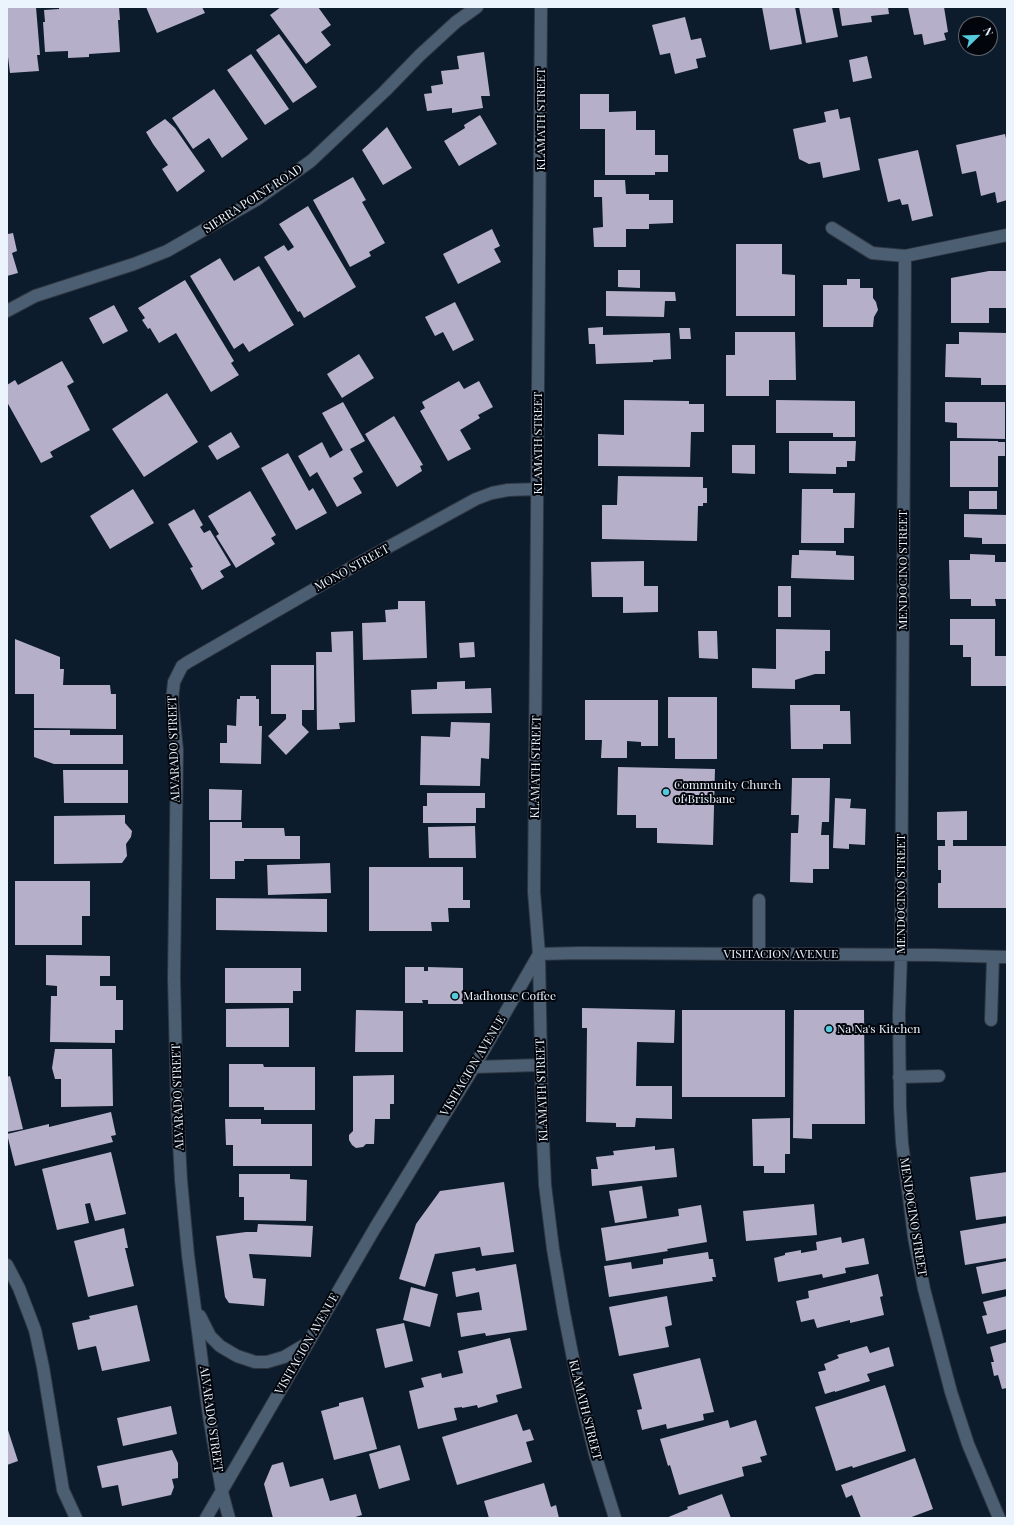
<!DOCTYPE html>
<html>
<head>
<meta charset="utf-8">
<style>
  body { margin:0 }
  #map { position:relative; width:1014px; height:1525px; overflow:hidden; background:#0c1c2c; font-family:"Playfair Display",serif }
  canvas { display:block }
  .frame { position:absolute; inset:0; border:8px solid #ebf4fd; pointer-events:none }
  .north { position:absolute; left:958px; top:16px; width:40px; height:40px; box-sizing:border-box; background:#02060c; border:1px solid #5f656c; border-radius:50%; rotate:67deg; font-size:11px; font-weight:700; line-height:16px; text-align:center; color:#ebf4fd }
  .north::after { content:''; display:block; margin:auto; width:14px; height:18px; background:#54cadc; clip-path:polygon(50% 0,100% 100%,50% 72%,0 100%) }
</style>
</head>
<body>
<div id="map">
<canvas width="1014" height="1525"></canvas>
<div class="frame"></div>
<div class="north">N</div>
</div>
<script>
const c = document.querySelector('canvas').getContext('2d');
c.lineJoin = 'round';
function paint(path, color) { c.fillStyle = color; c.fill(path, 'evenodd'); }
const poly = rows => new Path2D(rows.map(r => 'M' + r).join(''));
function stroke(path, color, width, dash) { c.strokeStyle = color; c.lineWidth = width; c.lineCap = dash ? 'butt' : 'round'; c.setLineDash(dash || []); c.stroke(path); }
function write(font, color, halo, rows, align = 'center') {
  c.font = font + ' "Playfair Display",serif'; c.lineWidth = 4; c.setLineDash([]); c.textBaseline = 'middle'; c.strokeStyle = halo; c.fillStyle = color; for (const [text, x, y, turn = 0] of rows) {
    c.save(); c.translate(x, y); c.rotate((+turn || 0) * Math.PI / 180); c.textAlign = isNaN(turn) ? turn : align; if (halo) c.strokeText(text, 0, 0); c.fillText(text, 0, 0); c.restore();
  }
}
const building = poly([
  [7,7,36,7,40,55,37,55,39,71,10,73,8,57,7,57],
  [59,7,119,7,120,20,118,20,120,52,89,54,89,57,68,58,68,51,45,52,43,22,45,22,44,10,59,9],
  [146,7,202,7,205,13,157,33],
  [281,7,318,7,331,25,321,32,331,45,306,64,270,15],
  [762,7,795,7,802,44,770,50],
  [799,7,832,7,838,37,806,43],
  [839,7,888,7,889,14,871,16,872,22,842,26],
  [908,7,944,7,948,32,944,33,946,40,924,45,922,34,914,35],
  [685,17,691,40,701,38,706,57,696,59,698,68,675,74,670,53,660,55,652,25],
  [279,34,317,87,293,103,256,50],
  [484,52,490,96,481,96,483,108,452,113,452,108,427,111,424,94,432,93,431,86,443,84,441,71,459,69,457,56],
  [251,54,289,109,265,125,227,70],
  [867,56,872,78,853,82,849,60],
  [214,89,248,139,222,158,209,138,193,149,172,118],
  [580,94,609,94,609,112,636,111,636,130,655,130,655,155,668,155,668,172,655,172,655,175,605,175,605,129,580,129],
  [838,109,840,119,850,117,860,170,823,178,820,162,809,164,799,159,793,129,826,122,824,112],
  [480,115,497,144,459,166,444,141,465,128,464,125],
  [165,119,175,128,205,171,177,192,162,169,168,165,153,144,146,132],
  [387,127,412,168,383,185,362,150],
  [1005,134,1007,143,1007,200,997,203,995,192,981,196,976,171,962,174,956,145],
  [918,150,933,216,912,221,908,204,902,205,900,199,888,202,878,159],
  [353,177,366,200,362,202,385,243,369,252,371,256,350,267,313,200],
  [594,180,625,180,626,194,649,194,649,200,673,200,673,223,649,224,649,229,626,229,626,247,594,247,593,228,603,227,602,197,594,197],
  [308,206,356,287,304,318,300,311,298,312,264,257,284,245,288,251,294,247,279,224],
  [492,229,500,246,494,249,501,262,458,284,443,254],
  [7,231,8,234,13,233,17,251,12,253,18,273,7,276],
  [736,244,782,244,782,274,795,275,795,316,736,316],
  [220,258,234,281,259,266,294,325,249,352,243,343,234,349,190,276],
  [618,270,640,270,640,288,618,287],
  [989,271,1007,271,1007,308,989,308,989,323,951,323,951,278],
  [847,279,860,279,860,288,873,288,873,298,876,302,878,310,874,317,873,327,823,327,823,285,847,285],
  [185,280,234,361,231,363,239,375,211,392,176,333,159,343,150,328,148,329,142,320,145,318,138,308],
  [606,291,675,292,676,301,665,301,664,317,606,316],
  [455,302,474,340,453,351,443,332,435,336,425,317],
  [114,305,128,331,103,344,89,318],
  [603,327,603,335,670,333,671,359,653,360,653,362,596,364,595,344,589,344,588,328],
  [679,328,690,328,691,339,680,339],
  [735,332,795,332,796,380,769,380,769,396,726,396,726,355,735,355],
  [959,332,1007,333,1007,385,981,385,981,378,945,377,946,344,959,344],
  [359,354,374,378,342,398,327,374],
  [62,361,74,382,67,386,90,430,50,452,53,457,41,463,7,402,7,385,15,380,18,385],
  [459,381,464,389,479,381,493,407,478,415,480,418,460,430,471,449,448,461,420,411,425,408,422,402],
  [167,393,198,442,144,477,112,429],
  [624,400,689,401,689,404,704,404,704,432,691,432,690,467,598,466,598,434,624,435],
  [776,400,855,401,855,437,833,437,833,433,776,433],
  [343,402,365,441,350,449,363,472,353,478,362,493,337,507,317,472,310,477,298,456,322,442,330,458,343,450,322,413],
  [945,402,1005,402,1005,439,957,438,957,423,945,422],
  [394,416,423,465,420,466,422,471,397,487,365,434],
  [231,432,240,447,217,460,208,446],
  [789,441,856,441,855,461,847,461,847,467,836,467,836,474,789,473],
  [950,441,998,441,998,442,1005,442,1005,456,998,456,998,487,950,487],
  [732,445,755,445,755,474,732,473],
  [288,453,309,491,313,488,327,513,296,530,261,468],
  [618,476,703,477,703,488,707,488,707,503,703,503,703,506,698,506,697,541,602,539,602,505,617,505],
  [133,489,154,523,110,549,90,516],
  [802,489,833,489,833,493,855,493,854,528,844,528,844,543,801,543],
  [250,491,276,535,271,538,275,544,236,568,216,536,219,534,208,516],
  [969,491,997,491,997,509,969,509],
  [194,509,203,525,200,527,204,533,210,530,231,565,220,571,224,577,202,590,190,568,193,567,168,524],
  [964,514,1007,515,1007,544,982,544,982,538,964,537],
  [799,550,836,551,836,555,854,556,854,580,791,578,792,555,799,555],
  [970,554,995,555,995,562,1007,562,1007,599,995,599,996,606,971,606,971,599,950,599,949,560,970,560],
  [644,561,644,586,658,586,658,612,623,613,623,597,592,597,591,562],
  [778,586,791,586,791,617,778,617],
  [398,601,425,601,427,658,363,660,362,623,386,622,385,610,398,609],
  [950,619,995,619,995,656,1007,656,1007,686,971,686,971,657,963,657,963,645,950,645],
  [776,629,830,630,830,651,825,651,825,674,815,674,795,680,795,689,752,688,752,668,776,669],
  [353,631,355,722,339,723,340,729,317,730,316,652,332,652,331,632],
  [698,631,717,631,718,659,699,658],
  [15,639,60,657,60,669,64,669,63,685,110,685,111,694,116,694,116,729,34,728,34,694,15,694],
  [474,642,475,657,460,658,459,643],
  [271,665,314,665,314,710,302,710,302,725,309,732,286,755,268,736,286,719,286,714,271,714],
  [465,681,465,689,491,688,492,713,412,714,411,690,437,689,437,682],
  [240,696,256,696,256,699,259,699,259,726,262,726,261,764,220,763,220,743,227,743,227,725,236,726,237,699,240,699],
  [668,697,717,697,717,759,675,759,675,738,668,738],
  [585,700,658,700,658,746,641,746,641,742,627,741,627,758,601,758,602,740,585,740],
  [790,705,840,705,840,711,850,711,851,744,823,744,823,749,791,749],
  [451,722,490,723,489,759,481,758,480,786,420,785,421,736,450,737],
  [34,730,70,730,70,735,123,735,123,764,54,764,34,757],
  [618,767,715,769,713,845,657,843,657,828,636,828,636,815,617,815],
  [63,770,128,770,128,803,64,803],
  [792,778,830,778,829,822,822,822,821,835,829,835,829,869,813,869,813,883,790,882,791,833,798,833,799,815,791,815],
  [209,789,242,790,241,820,209,820],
  [427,793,485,793,485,808,476,808,476,823,423,823,423,806,427,806],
  [835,798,851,799,850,808,866,809,865,845,849,844,849,849,833,848],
  [967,811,967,840,953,840,953,846,1007,846,1007,908,938,908,938,883,941,883,941,870,938,870,938,846,945,846,945,840,937,840,937,812],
  [125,815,125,823,132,831,131,837,126,844,127,856,122,863,54,864,54,816],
  [210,822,242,822,242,828,284,828,285,836,300,836,300,859,244,859,244,861,235,861,235,879,210,879],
  [475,826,476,858,429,858,428,827],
  [330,863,331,893,268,895,267,865],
  [369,867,463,867,463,900,470,900,470,908,448,908,449,922,431,922,432,931,369,931],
  [15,881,90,881,90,916,82,916,82,945,15,945],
  [216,898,327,899,327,932,216,930],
  [46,955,110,956,110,976,100,976,100,986,116,986,116,1000,123,1000,123,1030,115,1030,115,1043,50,1042,51,996,57,996,57,986,46,985],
  [405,967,424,967,424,971,428,971,428,967,463,968,463,1004,428,1004,428,1000,422,1000,423,1003,405,1003],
  [225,968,301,968,301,991,293,991,293,1003,225,1003],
  [289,1008,289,1047,226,1047,226,1009],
  [582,1008,675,1010,674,1043,637,1042,636,1086,672,1086,672,1119,636,1118,635,1127,616,1127,616,1123,586,1122,587,1028,582,1028],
  [356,1010,403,1011,403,1052,355,1052],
  [682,1010,785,1010,785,1097,682,1097],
  [794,1010,864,1010,865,1124,812,1124,812,1139,793,1138],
  [55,1049,112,1049,113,1106,61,1107,61,1079,55,1079,52,1068],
  [229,1064,263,1064,264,1067,315,1067,315,1110,264,1110,264,1107,229,1107],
  [394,1075,394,1104,390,1104,390,1119,375,1119,374,1144,366,1144,363,1147,356,1148,352,1145,349,1140,349,1135,353,1131,353,1076],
  [10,1076,23,1129,7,1132,7,1077],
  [111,1112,116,1135,111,1136,113,1142,15,1166,7,1134,49,1124,49,1127],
  [790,1118,790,1154,785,1154,785,1173,764,1173,764,1166,753,1166,752,1119],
  [225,1119,261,1119,261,1124,312,1124,312,1166,233,1166,233,1145,226,1145],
  [655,1146,655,1150,674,1148,677,1177,592,1186,591,1169,598,1169,596,1157,614,1155,613,1151],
  [111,1152,126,1214,95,1221,90,1203,85,1204,89,1223,57,1230,42,1169],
  [1007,1172,1007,1216,976,1220,970,1177],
  [239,1174,290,1174,290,1179,307,1180,306,1221,244,1220,244,1197,239,1197],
  [504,1182,514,1252,482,1256,480,1247,435,1254,425,1287,399,1279,416,1224,440,1191],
  [642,1186,647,1218,615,1223,609,1191],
  [814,1204,817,1235,746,1241,743,1211],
  [701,1205,707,1242,667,1249,668,1251,606,1261,601,1228,679,1216,678,1209],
  [1007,1223,1007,1258,965,1265,960,1231],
  [258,1224,313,1226,311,1257,249,1254,253,1278,266,1279,264,1306,229,1303,225,1297,216,1236,246,1232,257,1232],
  [124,1228,128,1248,125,1248,134,1286,88,1297,74,1241],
  [841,1237,842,1243,864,1238,869,1264,845,1268,846,1273,823,1278,822,1274,778,1282,774,1258,785,1255,785,1253,801,1250,801,1253,817,1250,816,1242],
  [708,1252,709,1259,713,1259,716,1277,712,1277,713,1281,609,1297,604,1266,631,1262,632,1269,663,1264,663,1259],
  [1007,1261,1007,1289,982,1294,976,1267],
  [516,1264,527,1330,486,1336,485,1333,461,1337,457,1313,482,1310,479,1292,456,1297,452,1272,475,1268,476,1271],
  [878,1274,883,1296,880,1297,884,1315,850,1323,850,1320,817,1328,814,1319,801,1322,796,1301,809,1298,808,1291],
  [411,1287,438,1294,430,1327,403,1320],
  [667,1296,672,1325,665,1327,669,1347,619,1356,609,1307],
  [1007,1296,1007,1329,987,1334,982,1316,987,1315,983,1302],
  [137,1305,150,1361,102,1371,96,1346,78,1350,72,1323,90,1319,89,1316],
  [404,1323,413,1361,385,1368,376,1329],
  [510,1338,522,1388,496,1395,498,1402,478,1408,477,1405,462,1408,462,1407,454,1408,457,1420,418,1429,409,1391,424,1387,421,1378,441,1373,442,1378,463,1373,458,1351],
  [1007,1342,1007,1388,1002,1389,998,1375,994,1376,991,1362,994,1362,990,1347],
  [867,1346,870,1353,889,1347,894,1366,867,1374,870,1381,835,1392,835,1391,825,1394,818,1372,826,1370,824,1364,839,1358,837,1355],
  [700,1358,714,1412,703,1414,704,1420,667,1429,666,1424,642,1430,637,1410,642,1409,633,1374],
  [885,1385,906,1451,853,1468,852,1466,836,1471,815,1407],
  [363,1397,377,1449,334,1460,321,1411,339,1406,339,1403],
  [171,1406,177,1434,123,1446,117,1418],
  [517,1414,523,1431,530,1429,534,1440,526,1442,532,1462,457,1485,442,1437],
  [728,1420,730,1428,756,1420,767,1455,760,1457,762,1462,742,1467,744,1476,679,1495,670,1465,668,1466,660,1439],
  [7,1427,18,1461,7,1465],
  [400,1445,410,1480,379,1489,369,1454],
  [172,1450,178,1463,178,1478,172,1479,174,1487,171,1495,122,1506,118,1485,102,1488,97,1466],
  [915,1458,933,1509,909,1518,861,1518,852,1495,846,1498,841,1485],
  [283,1462,290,1487,323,1478,330,1501,356,1494,362,1515,352,1518,273,1518,264,1484,272,1465],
  [544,1483,551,1507,556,1505,559,1518,489,1518,484,1501],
  [722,1494,731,1518,666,1518,688,1509,687,1507]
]);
const minor = poly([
  [541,7,534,892,539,954,542,1116,545,1185,553,1249,564,1313,578,1384,595,1454,615,1518],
  [832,228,872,253,905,256,1007,235],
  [905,256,901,955,899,1014,900,1107,902,1143,914,1237,924,1289,951,1392,968,1444,999,1518],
  [7,311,35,296,134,264,167,251,256,200,311,161,385,91,420,55,456,22,477,7],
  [759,954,759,900],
  [991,1020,993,957],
  [474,1067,540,1065],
  [899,1077,939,1076],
  [7,1265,19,1288,35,1330,43,1367,63,1490,76,1518],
  [200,1316,210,1336,220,1346,237,1356,255,1362,267,1362,284,1357,306,1344],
  [206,1518,375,1228,474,1067,539,954,580,953,759,954,935,955,1007,957],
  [229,1518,222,1492,209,1416,188,1255,181,1180,177,1104,174,978,177,750,172,700,174,682,182,666,188,662,361,562,476,499,492,493,508,490,538,489]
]);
const markers = [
  [666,792,4,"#54cadc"],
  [455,996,4,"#54cadc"],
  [829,1029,4,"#54cadc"]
];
const streetNames = [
  ["KLAMATH STREET",541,119,-90],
  ["SIERRA POINT ROAD",253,199,-33],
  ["KLAMATH STREET",538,443,-90],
  ["MONO STREET",352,568,-29],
  ["MENDOCINO STREET",903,570,-90],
  ["ALVARADO STREET",174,749,-92],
  ["KLAMATH STREET",536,767,-89],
  ["MENDOCINO STREET",901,894,-90],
  ["VISITACION AVENUE",781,954],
  ["VISITACION AVENUE",473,1066,-59],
  ["KLAMATH STREET",542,1090,-92],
  ["ALVARADO STREET",178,1097,-92],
  ["MENDOCINO STREET",913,1217,81],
  ["VISITACION AVENUE",307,1344,-60],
  ["KLAMATH STREET",585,1410,76],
  ["ALVARADO STREET",211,1419,82]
];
const poiNames = [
  ["Community Church",674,785],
  ["of Brisbane",674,799],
  ["Madhouse Coffee",463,996],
  ["Na Na's Kitchen",837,1029]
];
paint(building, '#b5afc9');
stroke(minor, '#2f3642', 14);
stroke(minor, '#4c5e71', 12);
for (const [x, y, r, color] of markers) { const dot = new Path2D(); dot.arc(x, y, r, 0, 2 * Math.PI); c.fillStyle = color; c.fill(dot); stroke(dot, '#02060c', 1.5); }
write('12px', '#ebf4fd', '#02060c', streetNames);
write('12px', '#ebf4fd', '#02060c', poiNames, 'left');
</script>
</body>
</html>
